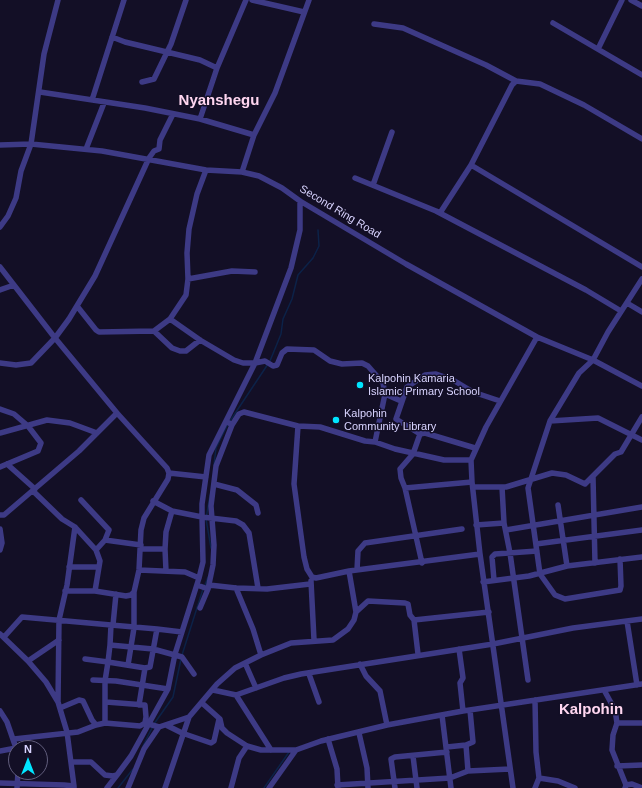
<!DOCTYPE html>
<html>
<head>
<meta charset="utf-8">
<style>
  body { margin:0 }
  #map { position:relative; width:642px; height:788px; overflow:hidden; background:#130f26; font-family:Arial,sans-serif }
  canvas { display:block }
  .north { position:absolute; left:8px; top:740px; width:40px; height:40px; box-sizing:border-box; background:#130f26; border:1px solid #625e7d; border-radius:50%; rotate:0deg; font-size:11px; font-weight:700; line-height:16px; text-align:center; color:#d9d4ff }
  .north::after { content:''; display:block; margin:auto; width:14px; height:18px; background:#00e5ff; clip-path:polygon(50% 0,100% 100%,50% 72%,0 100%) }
</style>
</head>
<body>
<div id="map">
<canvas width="642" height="788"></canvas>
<div class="north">N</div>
</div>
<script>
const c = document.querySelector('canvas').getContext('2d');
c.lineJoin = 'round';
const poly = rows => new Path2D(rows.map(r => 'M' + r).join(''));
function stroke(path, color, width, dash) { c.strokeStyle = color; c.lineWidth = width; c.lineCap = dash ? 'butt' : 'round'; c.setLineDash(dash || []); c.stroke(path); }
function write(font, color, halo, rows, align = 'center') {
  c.font = font + ' Arial,sans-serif'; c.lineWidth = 3; c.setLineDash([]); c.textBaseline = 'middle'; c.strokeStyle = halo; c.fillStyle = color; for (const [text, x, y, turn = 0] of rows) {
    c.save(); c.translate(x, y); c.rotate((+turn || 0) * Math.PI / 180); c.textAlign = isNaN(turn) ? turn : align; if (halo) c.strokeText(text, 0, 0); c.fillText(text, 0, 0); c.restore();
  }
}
const stream = poly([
  [270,361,281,334,283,319,292,299,298,275,313,258,319,246,318,230],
  [230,421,268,364],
  [214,465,216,448,228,424],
  [210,495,206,519,211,548],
  [205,585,208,577],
  [182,655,203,589],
  [154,724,173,697,181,659],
  [143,746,152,728],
  [118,788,133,769],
  [264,788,289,752]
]);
const minor = poly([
  [252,0,304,12],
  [631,0,642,6],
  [553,23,642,75],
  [374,24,403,28,486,65,516,81],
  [112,37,125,42,200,60,217,68],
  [598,49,622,0],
  [142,82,154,79,171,44,186,0],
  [40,92,145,108,200,119,254,135],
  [92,100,124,0],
  [200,119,217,68,246,0],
  [0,145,31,144,102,151,206,170,242,172,259,176,282,188,300,201,406,264,537,337,593,360,642,386],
  [86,149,104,103],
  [471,165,642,267],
  [242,172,254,135,275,93,309,0],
  [355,178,436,211,586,290,621,311],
  [373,185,392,132],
  [440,213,471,165,512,85,516,81,540,84,584,105,642,139],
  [0,227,8,216,16,198,21,171,31,144,44,54,58,0],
  [0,267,55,338,117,413,167,468,169,473,168,479,144,518,141,530,139,570,134,592,131,595,126,596,95,591,65,591],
  [188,279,232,271,255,272],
  [0,290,14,285],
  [627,303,642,312],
  [77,306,96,330,99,332,154,331,170,319,186,295,188,279,187,253,189,229,197,194,206,170],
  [170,319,200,340,234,360,243,363,255,363,265,361,273,366,277,365,282,353,287,349,314,350,330,361,342,364,362,363,368,366,383,383,385,394,375,442],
  [154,331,172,348,180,351,186,351,200,340],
  [0,363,16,365,31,363,55,338,69,319,95,276,149,158,154,151,159,149,160,140,173,114],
  [385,394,401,401],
  [0,409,14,414,28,426,41,443,38,451,0,467],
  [226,421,232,425,239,414,244,412,298,426,320,427,365,441,375,442,395,449,444,460,471,460,472,482,480,554],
  [550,421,598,418,642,440],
  [298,426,294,484,304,557,307,569,312,577,316,578,349,571,480,554,513,788],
  [0,433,47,420,70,423,97,433],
  [420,434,396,419,407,387,425,375,436,374,453,380,473,392,500,401],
  [471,460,486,427,537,337],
  [7,464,35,489],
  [169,473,206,477],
  [593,477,595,563],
  [214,484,237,490,256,505,258,513],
  [473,487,506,487,552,473,566,475,585,484,615,454,621,452,642,417],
  [502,487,504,523,510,553,528,680],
  [405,488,472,482],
  [33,491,62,519,75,527,96,550,100,561,95,591],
  [81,500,109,530,105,540],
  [558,505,567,566],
  [0,515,4,515,79,451,117,413],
  [476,525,504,523],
  [0,529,2,543,0,550],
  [506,530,642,507],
  [536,544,642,530],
  [141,549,165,549,166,571],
  [165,549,166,532,172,511],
  [96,550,105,540,141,545],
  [620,559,621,586,620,590,565,599,555,595,540,574,528,488,550,421,579,373,593,360,608,332,642,279],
  [422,563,405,488,401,478,400,469,413,454,420,434,425,433,475,448],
  [69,567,99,567],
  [139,570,185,572,199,578,203,562,202,517,172,511,153,501],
  [357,570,358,551,365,543,462,529],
  [494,580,492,557,495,554,537,551],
  [311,581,314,640],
  [483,582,529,576,567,566,642,557],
  [197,585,208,589,200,608],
  [209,585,236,588,267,589,310,584],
  [236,588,253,629,261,655],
  [258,588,249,533,243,525,236,521,202,517,202,504,209,455,255,363,291,268,300,230,300,201],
  [208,589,213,565,214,545,211,506,216,466,232,425],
  [356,612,368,601,405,603,408,604,410,615,414,620],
  [627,621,637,685],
  [113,625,116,594],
  [0,634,28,661,46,682,58,702,67,732,74,786],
  [4,637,22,617,111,625],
  [110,645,111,625,157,629],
  [459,649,463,678,460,683,463,711],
  [418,654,414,620,489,612],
  [85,659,108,662,105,681,105,723],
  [28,661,59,640],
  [245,663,256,688],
  [360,664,366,676,380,691,387,725],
  [128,665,134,628,134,592],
  [145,668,108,662,110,645,153,649,182,657,194,674],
  [309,674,319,702],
  [93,680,116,681,168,689],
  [213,690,236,695,284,678,301,674,493,644,573,628,642,619],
  [604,690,615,710,617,723,613,735,612,750,626,785],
  [236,695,271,750],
  [535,700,536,752,539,778,535,788],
  [58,702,59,620,67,585,75,527],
  [106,702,145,705,146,717,145,723],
  [202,703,220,719,222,728,227,733,247,746,261,750,296,750],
  [139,705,145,668,150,667,157,629,182,632],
  [60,708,79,700,83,701,92,720,96,725],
  [0,711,7,722,16,748],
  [442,715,451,788],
  [617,723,642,723],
  [166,725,182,733,211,743,214,741,219,719],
  [359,733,367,768,368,788],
  [14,739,78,732,96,725,105,723,140,726,145,723,159,727,189,717,217,684,235,668,261,655,291,643,333,640,348,629,354,620,356,612,349,571],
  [328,739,337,769,338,788],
  [466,745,468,771],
  [447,747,466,745,473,742,470,710],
  [0,751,16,748],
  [413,756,417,788],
  [71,762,91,762,105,775,113,776,117,775,131,756,168,689,175,654,199,578],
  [617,766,642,765],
  [539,778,558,781,575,788],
  [0,783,64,785,74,786,74,788],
  [337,785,450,778,468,771,510,769],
  [17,788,18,772],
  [107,788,117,775],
  [128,788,144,749,159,727],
  [165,788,189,717],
  [231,788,239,758,247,746],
  [269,788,296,750,321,741,387,725,463,711,642,684],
  [395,788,391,759,395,757,447,752],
  [625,788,626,785,632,784,642,788]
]);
const markers = [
  [360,385,4,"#00e5ff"],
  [336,420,4,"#00e5ff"]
];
const streetNames = [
  ["Second Ring Road",340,212,31]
];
const poiNames = [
  ["Kalpohin Kamaria",368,379],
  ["Islamic Primary School",368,392],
  ["Kalpohin",344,414],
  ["Community Library",344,427]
];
const districtNames = [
  ["Nyanshegu",219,101],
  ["Kalpohin",591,710]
];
stroke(stream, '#0c2248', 1.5);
stroke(minor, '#3d3a85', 5.5);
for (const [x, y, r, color] of markers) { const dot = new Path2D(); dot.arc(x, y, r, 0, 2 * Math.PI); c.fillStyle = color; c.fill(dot); stroke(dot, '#130f26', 1.5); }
write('11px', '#d9d4ff', '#130f26', streetNames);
write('11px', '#d9d4ff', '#130f26', poiNames, 'left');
write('bold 15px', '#ffd6f0', '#130f26', districtNames);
</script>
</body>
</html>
